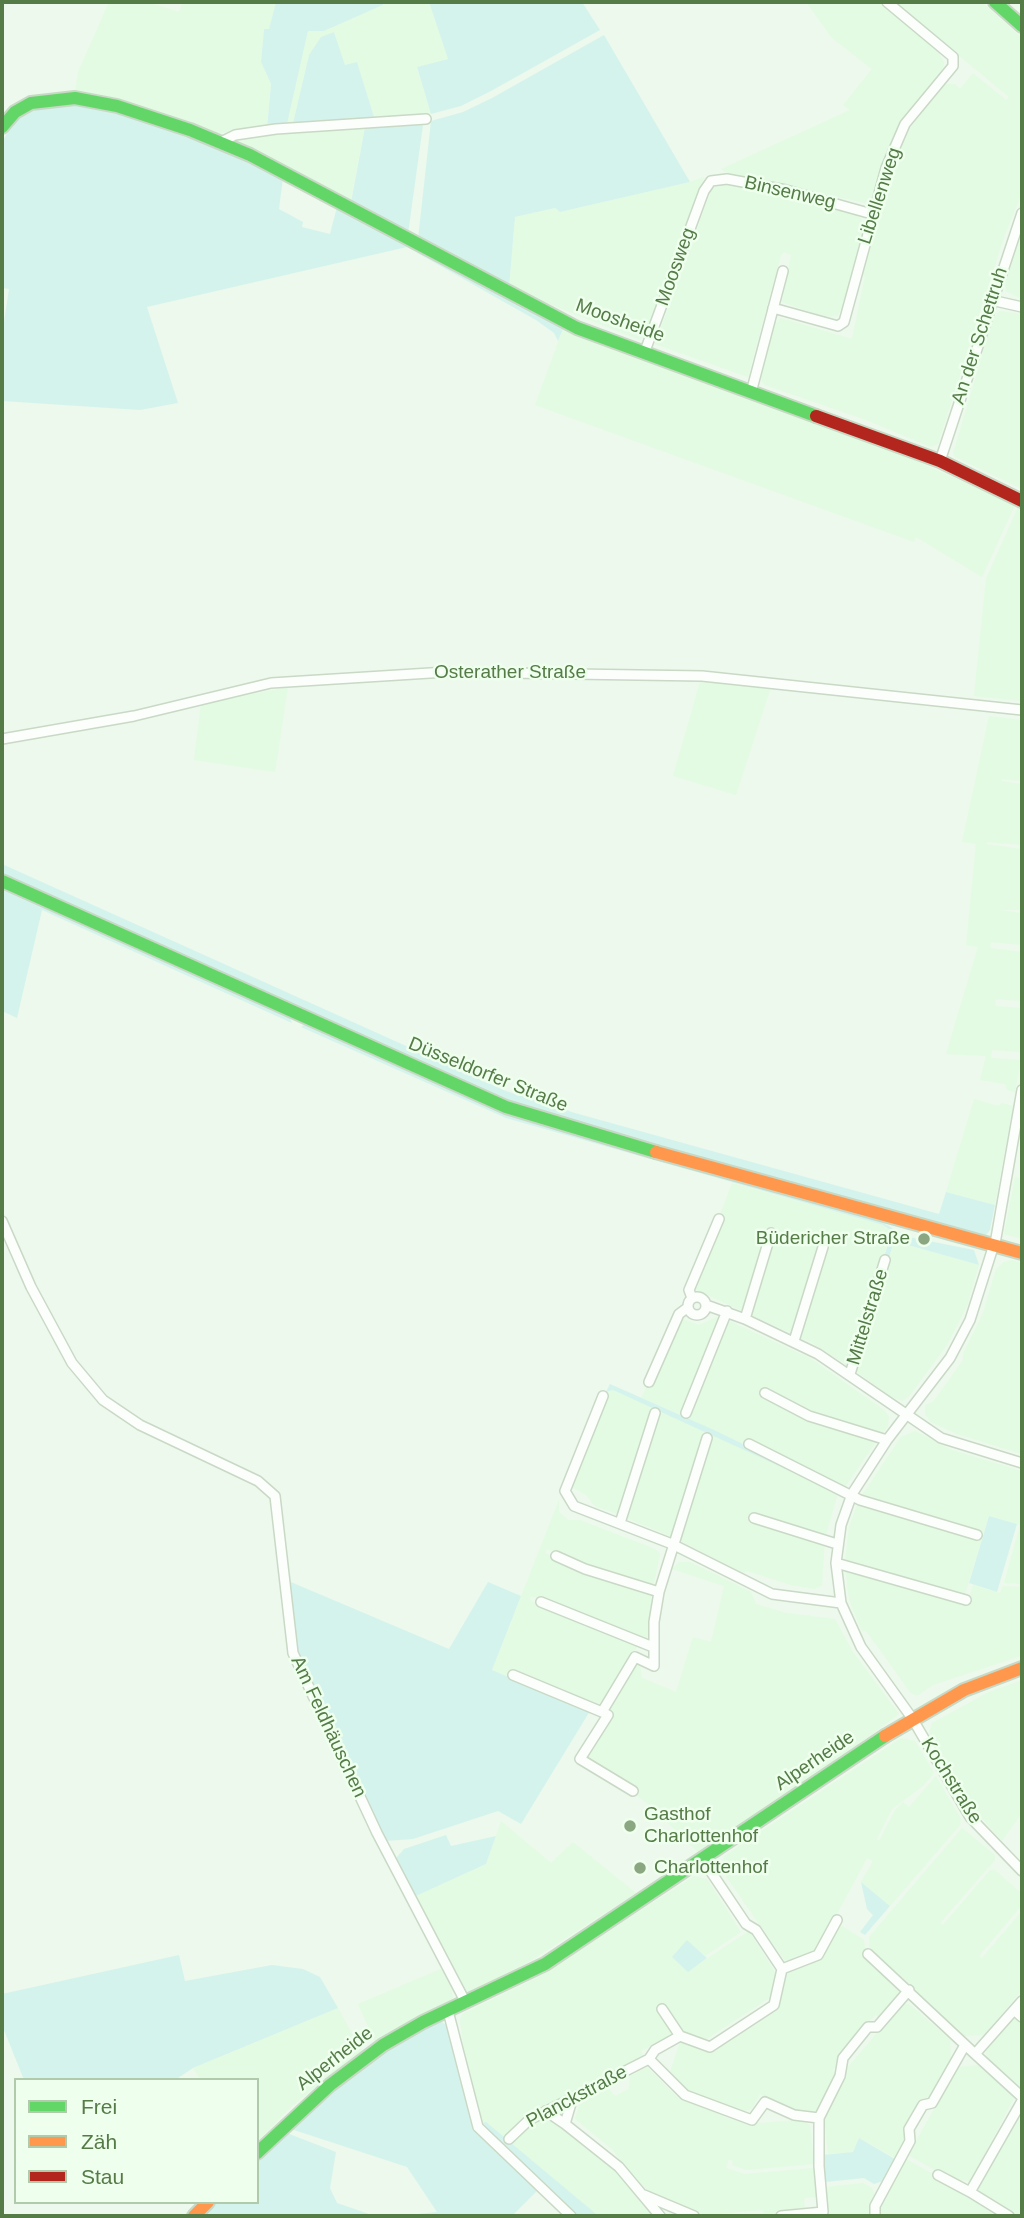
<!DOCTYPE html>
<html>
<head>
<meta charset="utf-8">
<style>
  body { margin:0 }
  #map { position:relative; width:1024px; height:2218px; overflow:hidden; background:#ecf9ec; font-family:Arial,sans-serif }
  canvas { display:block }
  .frame { position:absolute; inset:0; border:4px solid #557b47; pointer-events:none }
  .legend { position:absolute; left:14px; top:2078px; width:245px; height:126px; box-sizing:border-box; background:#efffee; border:2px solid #b1caab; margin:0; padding:9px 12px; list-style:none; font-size:21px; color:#557b47 }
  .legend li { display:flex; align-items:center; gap:14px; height:35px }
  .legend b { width:35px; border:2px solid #b1caab }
</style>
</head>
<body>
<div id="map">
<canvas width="1024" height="2218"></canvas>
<div class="frame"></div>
<ul class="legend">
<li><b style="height:9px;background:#63d668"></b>Frei</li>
<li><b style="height:9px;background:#ff974d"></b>Zäh</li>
<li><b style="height:9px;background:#b3261e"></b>Stau</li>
</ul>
</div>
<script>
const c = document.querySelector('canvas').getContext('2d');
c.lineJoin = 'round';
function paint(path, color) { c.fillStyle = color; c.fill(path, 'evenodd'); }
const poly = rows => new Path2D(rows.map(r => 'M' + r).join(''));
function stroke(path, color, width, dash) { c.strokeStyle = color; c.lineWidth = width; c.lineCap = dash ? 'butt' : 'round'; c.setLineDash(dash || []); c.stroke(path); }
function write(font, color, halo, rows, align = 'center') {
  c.font = font + ' Arial,sans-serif'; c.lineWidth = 5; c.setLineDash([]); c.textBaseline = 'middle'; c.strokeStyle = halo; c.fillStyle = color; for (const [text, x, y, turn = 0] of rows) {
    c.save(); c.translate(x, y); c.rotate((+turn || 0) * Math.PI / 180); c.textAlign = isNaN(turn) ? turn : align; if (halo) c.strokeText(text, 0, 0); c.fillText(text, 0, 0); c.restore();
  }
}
const residential = poly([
  [109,2,147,2,179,12,183,2,276,2,269,30,264,30,261,62,271,84,267,128,212,134,75,92,78,72],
  [384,2,429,2,448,59,417,68,431,114,417,118,375,120,357,63,345,66,334,32,309,55,293,123,287,124,308,31,324,31,383,5],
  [806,2,878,2,938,51,944,62,943,71,903,122,882,165,872,197,865,203,728,173,721,169,850,110,843,105,872,69,832,38],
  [894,2,982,2,1022,38,1022,193,1004,237,938,444,931,447,866,420,765,385,760,379,773,326,781,318,852,339,865,276,862,275,886,183,911,127,935,95,946,84,955,84,960,89,973,73,1006,100,1009,97],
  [365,127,350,203,239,143,238,138,274,132],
  [704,177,645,335,640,340,509,288,515,217,555,208,560,212,690,182],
  [723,183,797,196,853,213,861,218,863,228,844,306,837,316,824,317,782,302,791,255,784,252,781,255,748,377,655,344,709,196,712,189],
  [1022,228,1022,299,1006,291,1005,281],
  [999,311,1022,314,1022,489,955,457,953,453,993,319],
  [563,329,876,443,1015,505,982,577,916,537,914,542,535,405],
  [1018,507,1022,509,1022,701,974,696,986,579],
  [700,682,771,687,736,795,673,776],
  [288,687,275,772,194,760,201,704],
  [989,716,1022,720,1022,781,1002,779,1001,781,1022,784,1022,845,987,842,986,844,1022,849,1022,910,1000,910,1022,913,1022,945,991,942,990,948,1022,952,1022,1001,996,999,995,1006,1022,1008,1022,1052,992,1050,991,1058,1021,1060,1015,1092,1007,1090,1005,1084,980,1080,986,1056,946,1054,978,947,966,945,976,844,962,842],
  [974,1099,998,1106,1002,1103,1013,1106,995,1205,946,1192],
  [1015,1177,1022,1179,1022,1239,1004,1234],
  [732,1183,883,1225,892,1230,850,1367,812,1343,692,1288],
  [897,1242,979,1265,967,1306,947,1345,910,1395,903,1401,893,1398,854,1370,893,1244],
  [1012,1260,1022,1263,1022,1454,957,1434,931,1422,925,1414,925,1405,933,1402,963,1360,963,1354,983,1313,996,1269,1004,1262],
  [717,1317,723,1318,684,1413,679,1414,641,1398,680,1318,699,1325],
  [727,1320,810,1358,884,1410,889,1417,888,1426,881,1435,811,1414,763,1389,762,1393,809,1418,878,1439,845,1487,748,1440,746,1445,687,1418],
  [613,1390,650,1406,653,1413,620,1515,595,1506,586,1495,570,1486,606,1392],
  [663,1412,702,1429,705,1435,672,1537,624,1517,657,1414],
  [915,1431,952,1450,1022,1471,1022,1584,1004,1583,1020,1525,989,1516,983,1534,860,1498,901,1437],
  [715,1434,838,1493,825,1538,822,1585,815,1589,791,1585,747,1571,742,1573,676,1539,709,1437],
  [559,1500,559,1512,568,1520,580,1520,655,1549,660,1554,653,1588,591,1569,547,1549,545,1553,590,1573,652,1593,648,1642,531,1596,530,1600,639,1644,602,1703,595,1705,510,1672,508,1677,492,1670],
  [858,1502,982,1539,964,1597,845,1562,849,1527],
  [679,1562,690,1562,751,1592,756,1604,786,1613,835,1619,853,1652,899,1714,859,1744,698,1852,648,1804,588,1760,586,1753,639,1659,642,1678,676,1692,693,1637,711,1642,724,1586,672,1569],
  [845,1567,968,1603,973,1585,1000,1593,1003,1586,1022,1587,1021,1656,933,1685,917,1696,910,1692,867,1632,861,1630,849,1599],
  [1022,1680,1022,1813,1002,1841,976,1812,929,1733,932,1723,989,1692],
  [901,1738,915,1741,934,1773,923,1786,892,1809,877,1839,879,1841,895,1810,903,1802,909,1807,936,1776,961,1819,960,1825,890,1906,861,1882,873,1861,867,1858,816,1953,797,1961,784,1960,721,1869,724,1856],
  [501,1821,551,1863,573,1842,636,1893,527,1963,467,1993,416,1896,486,1864],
  [962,1828,995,1855,995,1860,940,1923,943,1925,990,1870,995,1870,1022,1894,1022,1905,979,1956,982,1958,1022,1911,1022,1990,984,2035,964,2036,870,1953,869,1937],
  [694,1876,707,1879,741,1932,705,1956,687,1940,688,1971,749,1931,777,1975,774,1995,702,2042,676,2032,641,2051,644,2058,524,2118,506,2139,483,2123,465,2058,460,2021,462,2014,536,1978],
  [839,1924,864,1940,866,1957,904,1990,880,2018,875,2015,841,2055,833,2071,837,2074,819,2111,799,2112,760,2094,752,2109,744,2111,690,2092,670,2072,680,2042,712,2053,778,2010,786,1972,821,1958],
  [443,1968,451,1982,453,2000,375,2042,358,2004],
  [902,2004,909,2004,950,2039,951,2058,930,2097,921,2099,903,2131,906,2140,895,2158,859,2138,853,2152,828,2154,824,2117,848,2067],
  [338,2008,362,2051,292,2106,257,2142,257,2080,201,2080,193,2068],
  [1016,2014,1022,2020,1022,2090,987,2060,986,2049],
  [980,2065,1013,2093,1014,2098,970,2182,962,2180,960,2184,908,2155,958,2067],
  [647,2067,676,2096,724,2113,724,2117,746,2124,800,2120,810,2125,814,2164,746,2170,732,2165,733,2161,729,2159,726,2168,744,2174,814,2168,817,2197,804,2198,805,2210,764,2214,763,2210,705,2215,641,2189,612,2149,575,2119,579,2104,608,2088,615,2096,629,2089,630,2076],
  [1022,2109,1022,2216,1008,2216,981,2198,978,2185],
  [546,2114,619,2174,655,2216,598,2216,509,2142,527,2125],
  [906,2159,965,2192,1002,2216,880,2216,879,2208],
  [863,2183,872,2188,875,2197,872,2216,827,2216,825,2187]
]);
const green = poly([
  [276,2,384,2,383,5,324,31,308,31,287,124,267,128,271,84,261,62,264,29,269,29],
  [429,2,582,2,600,30,491,91,461,106,431,114,417,67,448,59],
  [334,32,345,65,357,62,375,120,293,123,309,55,321,37],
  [604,35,690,182,560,212,555,208,515,217,509,288,418,239,431,121,463,112,492,98],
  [81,103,112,110,240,155,283,178,279,209,303,222,302,227,330,234,337,207,563,329,558,341,554,333,536,320,407,247,147,307,178,403,140,410,2,401,2,335,9,289,2,288,2,142,16,118,33,107],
  [423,125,408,234,351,202,365,127],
  [2,864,506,1091,575,1113,939,1214,946,1192,995,1205,990,1230,986,1235,977,1234,519,1106,2,875],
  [2,887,290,1018,292,1023,42,910,17,1018,2,1011],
  [305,1024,508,1114,872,1217,909,1237,974,1250,979,1265,897,1242,893,1244,888,1261,883,1260,892,1231,883,1225,506,1118,301,1027],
  [610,1384,712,1429,839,1490,838,1493,613,1390,606,1392],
  [989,1516,1017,1524,997,1592,969,1583],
  [286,1580,449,1649,488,1582,521,1596,492,1670,590,1711,521,1824,498,1811,413,1839,385,1841,296,1651],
  [446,1835,451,1846,496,1836,486,1864,416,1896,396,1861,397,1857,404,1849],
  [861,1882,890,1906,865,1935,860,1932,873,1915,867,1909],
  [687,1940,707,1958,688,1972,672,1957],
  [179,1955,185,1981,272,1965,303,1969,320,1977,338,2008,193,2068,175,2080,24,2080,2,2025,2,1994],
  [439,2020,449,2027,449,2038,476,2132,538,2190,512,2216,398,2216,437,2212,407,2167,288,2128,374,2056],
  [486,2122,595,2213,598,2216,575,2216,491,2134,483,2123],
  [284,2132,336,2152,330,2188,337,2203,375,2216,199,2216,213,2202,257,2202,257,2158],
  [859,2138,895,2159,883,2181,874,2184,864,2178,825,2182,822,2155,853,2152]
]);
const street = poly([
  [221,142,235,135,276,129,426,119],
  [991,300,1022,307],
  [773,308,838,326,844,322,886,168,905,124,953,66,953,57,887,2],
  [645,351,704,191,711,181,727,179,786,190,872,214],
  [752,389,783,271],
  [940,461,1022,213],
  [2,739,134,716,271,683,446,672,702,676,1022,710],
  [1022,1090,996,1238,970,1320,950,1358,887,1440,852,1494,841,1525,836,1563,841,1603,861,1647,912,1718,970,1817,1022,1871],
  [2,1221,31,1287,72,1363,103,1400,140,1425,258,1481,275,1496,293,1653,377,1833,466,2003],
  '688 1306a9 9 0 1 1 18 0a9 9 0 1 1-18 0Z',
  [692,1298,689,1290,719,1219],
  [706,1305,745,1319,818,1354,941,1438,1022,1463],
  [745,1319,771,1233],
  [794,1341,823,1247],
  [850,1374,885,1260],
  [649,1382,679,1314,687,1308],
  [765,1393,809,1416,887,1440],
  [603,1396,565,1491,574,1506,672,1544,772,1594,841,1603],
  [686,1413,727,1311],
  [749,1444,860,1500,977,1535],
  [754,1518,837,1544],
  [620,1523,655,1413],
  [556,1556,585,1569,659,1592],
  [836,1563,966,1600],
  [541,1602,653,1647],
  [513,1675,602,1712,635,1657,654,1666,654,1622,659,1592,707,1438],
  [602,1712,608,1715,580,1759,633,1791],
  [868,1954,975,2054,1022,2001],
  [782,1969,818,1955,837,1920],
  [662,2009,680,2036],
  [1014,2010,1022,2017],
  [448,2011,478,2127,571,2216],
  [975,2054,1022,2097],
  [649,2059,685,2095,752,2120,765,2102,794,2115,819,2118],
  [572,2100,565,2124,619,2167,660,2216],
  [546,2111,565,2124],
  [509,2139,529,2120,649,2059,655,2050,680,2036,710,2047,774,2005,782,1969,756,1930,746,1924,703,1860],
  [938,2175,970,2192],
  [644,2195,694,2216],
  [781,2216,823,2212,819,2166,819,2118,840,2076,843,2058,868,2027,877,2027,909,1990],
  [875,2216,875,2206,910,2141,909,2129,923,2105,932,2103,965,2045],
  [1009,2216,970,2192,1022,2101]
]);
const fast = poly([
  [995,2,1022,26],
  [2,127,15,112,31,103,75,98,117,106,190,130,250,155,577,328,816,416],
  [2,881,506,1107,656,1152],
  [257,2153,330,2085,383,2045,423,2022,545,1964,885,1736]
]);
const slow = poly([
  [656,1152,1022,1253],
  [885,1736,964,1690,1022,1668],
  [194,2216,208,2202]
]);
const jam = poly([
  [816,416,940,461,1022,501]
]);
const markers = [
  [924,1239,7,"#8aa781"],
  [630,1826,7,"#8aa781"],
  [640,1868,7,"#8aa781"]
];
const streetNames = [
  ["Binsenweg",790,193,13],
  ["Libellenweg",880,196,-72],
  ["Moosweg",676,267,-70],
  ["Moosheide",620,321,20],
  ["An der Schettruh",980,336,-72],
  ["Osterather Straße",510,673],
  ["Düsseldorfer Straße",488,1075,22],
  ["Mittelstraße",868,1317,-73],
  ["Am Feldhäuschen",328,1727,65],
  ["Alperheide",815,1761,-34],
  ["Kochstraße",951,1781,58],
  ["Alperheide",335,2059,-38],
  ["Planckstraße",577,2097,-28]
];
const poiNames = [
  ["Büdericher Straße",910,1239,"right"],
  ["Gasthof",644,1815],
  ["Charlottenhof",644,1837],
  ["Charlottenhof",654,1868]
];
paint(residential, '#e3fbe2');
paint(green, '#d5f3ed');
stroke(street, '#c9d9c6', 12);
stroke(fast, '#c7d8c4', 16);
stroke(slow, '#c7d8c4', 16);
stroke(jam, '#c7d8c4', 16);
stroke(street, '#fcfefc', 9);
stroke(fast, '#63d668', 12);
stroke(slow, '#ff974d', 12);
stroke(jam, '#b3261e', 12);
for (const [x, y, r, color] of markers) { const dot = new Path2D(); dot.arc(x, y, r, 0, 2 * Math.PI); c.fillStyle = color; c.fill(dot); stroke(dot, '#efffee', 2.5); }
write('19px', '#557b47', '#efffee', streetNames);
write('19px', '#557b47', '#efffee', poiNames, 'left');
</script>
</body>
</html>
